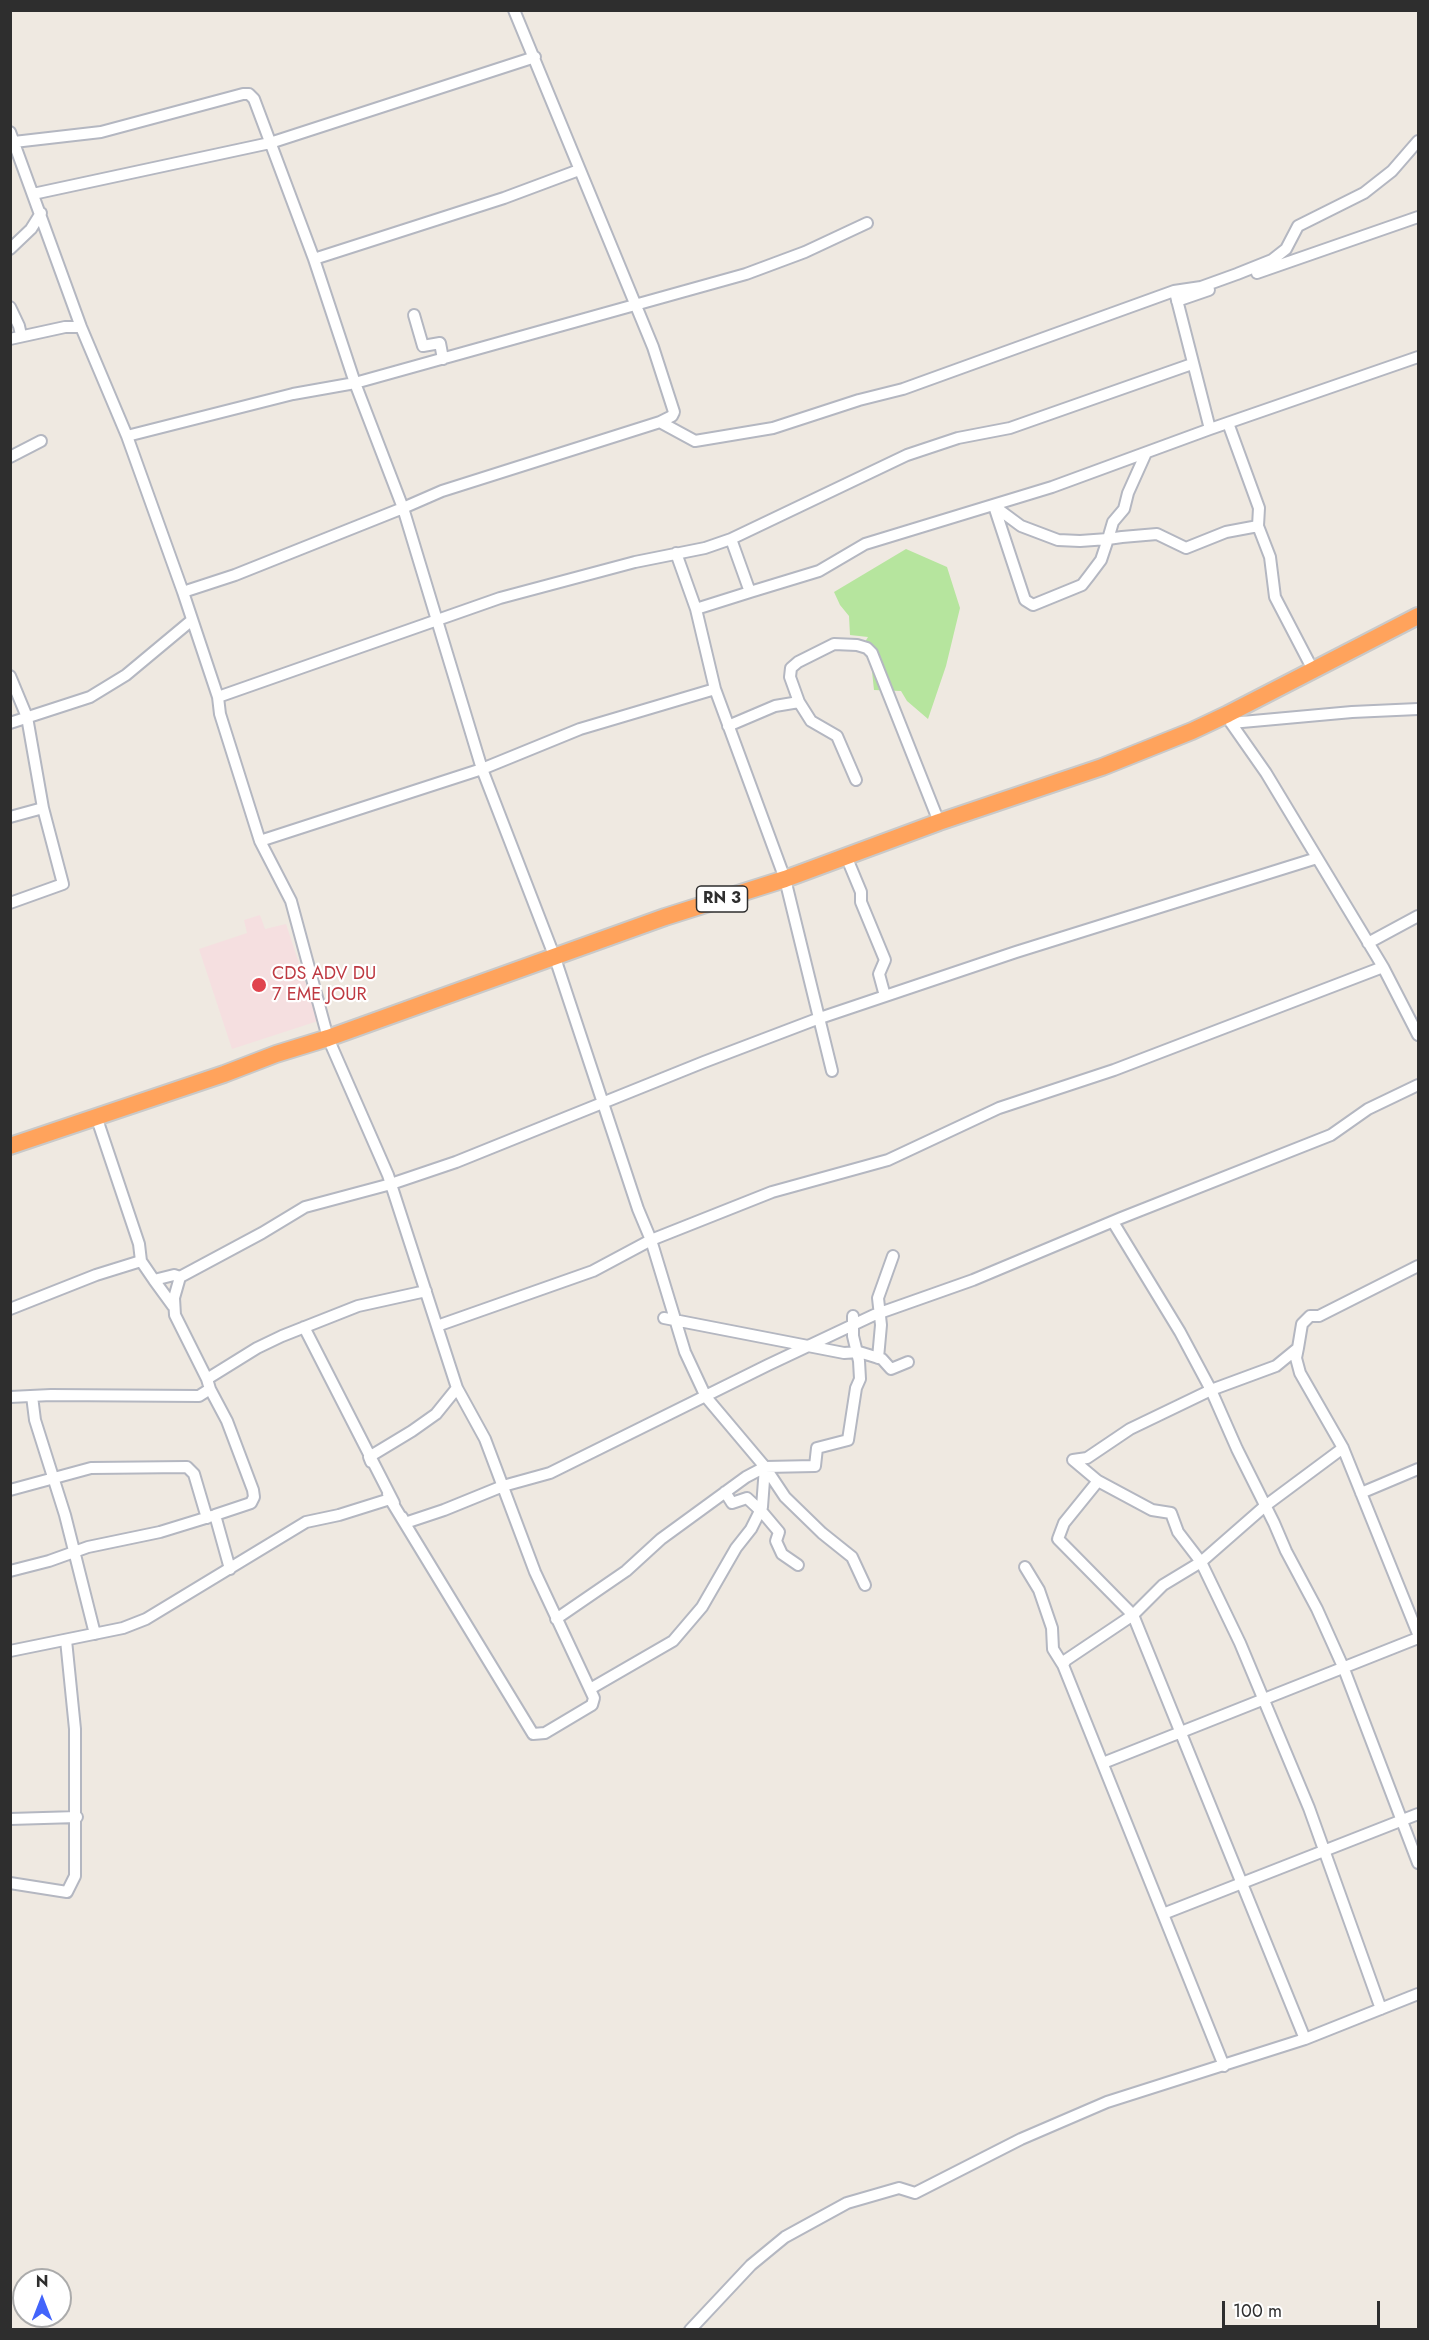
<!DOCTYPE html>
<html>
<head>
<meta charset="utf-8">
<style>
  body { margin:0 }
  #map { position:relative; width:1429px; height:2340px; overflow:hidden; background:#efe9e1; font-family:Jost,sans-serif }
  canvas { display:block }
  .frame { position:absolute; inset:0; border:12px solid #2e2e2e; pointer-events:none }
  .north { position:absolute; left:12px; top:2268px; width:60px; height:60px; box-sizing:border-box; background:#fff; border:2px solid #ababab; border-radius:50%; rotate:0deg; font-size:16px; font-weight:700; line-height:24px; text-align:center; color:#2e2e2e }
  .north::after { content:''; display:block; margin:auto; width:21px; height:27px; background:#4264fb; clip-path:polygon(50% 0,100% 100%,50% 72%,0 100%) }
  .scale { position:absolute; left:1222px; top:2301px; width:158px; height:27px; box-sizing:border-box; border:3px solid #2e2e2e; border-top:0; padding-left:8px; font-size:18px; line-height:21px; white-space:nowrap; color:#2e2e2e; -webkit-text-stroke:4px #fff; paint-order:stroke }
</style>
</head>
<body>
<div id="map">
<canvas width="1429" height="2340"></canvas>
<div class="frame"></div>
<div class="north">N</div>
<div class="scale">100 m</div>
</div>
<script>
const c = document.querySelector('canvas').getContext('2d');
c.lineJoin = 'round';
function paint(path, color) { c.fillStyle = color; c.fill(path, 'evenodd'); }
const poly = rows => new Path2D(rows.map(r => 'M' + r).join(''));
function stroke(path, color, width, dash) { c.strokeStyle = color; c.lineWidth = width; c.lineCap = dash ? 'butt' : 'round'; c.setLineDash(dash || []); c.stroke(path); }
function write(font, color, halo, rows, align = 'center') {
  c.font = font + ' Jost,sans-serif'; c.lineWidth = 4.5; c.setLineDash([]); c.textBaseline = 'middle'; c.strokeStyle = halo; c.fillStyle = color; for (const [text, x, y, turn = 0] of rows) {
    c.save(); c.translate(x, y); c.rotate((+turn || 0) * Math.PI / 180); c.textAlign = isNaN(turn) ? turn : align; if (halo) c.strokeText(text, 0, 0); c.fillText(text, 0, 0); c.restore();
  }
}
const medical = poly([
  [260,915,265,929,286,924,318,1021,232,1049,199,949,247,933,244,920]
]);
const green = poly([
  [906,549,947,567,960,608,946,666,928,719,907,701,901,691,874,690,871,662,860,650,868,637,850,635,849,616,840,605,834,592]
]);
const minor = poly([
  [514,10,653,347,674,412,672,416,660,422],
  [10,132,81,327,127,436,183,592,218,697,220,714,260,841,291,901,328,1038,388,1175,457,1388,485,1439,535,1572,594,1698,592,1705,545,1733,533,1734,390,1499],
  [14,142,101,132,243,94,249,94,254,99,314,259,355,383,403,508,482,769,555,958,638,1209,651,1240,685,1352,706,1397,765,1467,785,1497,822,1533,852,1557,865,1585],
  [33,194,270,143,535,57],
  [10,249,31,229,41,213],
  [314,259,504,198,579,170],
  [1257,273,1418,217],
  [1176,296,1210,429],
  [1177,301,1209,290],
  [10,307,19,326,21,335],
  [414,315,423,346,440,343,443,359],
  [10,339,65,327,81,327],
  [1228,423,1259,508,1258,526],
  [127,436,293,394,355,383,746,274,805,252,867,223],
  [1146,453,1128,493,1124,509,1113,522,1108,539,1101,560,1089,576,1082,585,1033,605,1025,600,994,506,1021,526,1058,540,1080,541,1108,539,1122,537,1157,534,1186,548,1226,532,1258,526,1270,557,1275,597,1313,670],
  [10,457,41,441],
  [731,539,750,592,819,571,865,544,1052,487,1210,429,1418,357],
  [676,553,696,609,715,689,785,879,832,1071],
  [183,592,235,575,403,508,442,491,660,422,695,441,773,428,859,400,903,389,1174,291,1201,287,1237,274,1272,260,1286,249,1298,226,1364,193,1392,171,1418,141],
  [696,609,750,592],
  [10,676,27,717,43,808,63,884,10,903],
  [218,697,500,598,635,562,705,548,731,539,907,455,958,438,1010,428,1192,364],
  [1228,714,1231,723,1266,773,1383,967,1418,1035],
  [10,723,90,697,126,675,192,620],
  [1231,723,1352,712,1418,709],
  [728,726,775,706,799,702],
  [856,780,837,736,811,721,799,702,790,677,791,668,798,662,834,644,857,645,867,648,872,653,939,822],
  [10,817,43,808],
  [260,841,482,769,580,729,715,689],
  [846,856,861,892,861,902,885,960,879,974,885,996],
  [1368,943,1418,916],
  [96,1116,139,1244,141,1261,154,1280,174,1275,180,1277,174,1298,175,1315,207,1379],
  [1113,1222,1180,1332,1211,1390,1237,1449,1274,1523,1286,1551,1317,1609,1344,1669,1418,1863],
  [180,1277,262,1233,305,1207,391,1184,456,1162,704,1062,817,1019,1016,952,1317,858],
  [154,1280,173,1306],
  [10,1309,96,1275,141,1261],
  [664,1318,844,1353,859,1352,882,1359,891,1369,908,1362],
  [437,1326,593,1271,651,1240,772,1192,888,1160,999,1108,1114,1070,1383,967],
  [304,1327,394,1503],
  [1298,1348,1296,1358,1300,1373,1343,1448,1418,1634],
  [878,1358,881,1325,878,1298,893,1256],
  [210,1389,227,1421,253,1490,254,1497,251,1503,215,1515,230,1569],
  [32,1396,35,1420,65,1515,95,1634],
  [10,1397,51,1395,199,1396,210,1389,207,1379,257,1348,282,1336,358,1306,426,1291],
  [371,1462,369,1457,412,1431,436,1414,457,1388],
  [1098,1481,1064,1523,1058,1539,1133,1615,1305,2039],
  [10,1490,91,1468,187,1467,194,1474,207,1518],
  [725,1492,732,1503,747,1498,763,1513,779,1532,776,1541,782,1554,798,1565],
  [1361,1493,1418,1469],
  [402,1517,405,1523,444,1510,503,1486,550,1473,768,1365,874,1315,973,1280,1121,1218,1331,1135,1368,1109,1418,1085],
  [1025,1567,1039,1590,1052,1628,1053,1649,1063,1665],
  [10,1571,49,1561,88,1547,160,1532,212,1516],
  [556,1619,626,1571,661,1539,746,1477,765,1467,815,1466,817,1448,848,1440,856,1388,860,1379,859,1361,853,1336,853,1316],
  [10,1651,123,1628,146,1619,306,1522,339,1515,390,1499,388,1494],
  [590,1689,673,1641,702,1607,736,1548,751,1529,762,1507,765,1467],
  [1103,1763,1418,1638],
  [10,1819,77,1817],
  [10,1883,67,1892,75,1876,75,1729,66,1640],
  [1163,1914,1418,1814],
  [1381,2009,1309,1808,1240,1643,1201,1562,1178,1532,1171,1513,1152,1510,1098,1481,1073,1460,1087,1458,1130,1429,1211,1390,1276,1366,1298,1348,1302,1324,1310,1316,1319,1316,1418,1266],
  [1224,2066,1063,1665,1066,1660,1133,1615,1163,1585,1201,1562,1265,1506,1343,1448],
  [690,2330,751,2265,785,2237,847,2203,899,2188,915,2193,1021,2139,1107,2102,1305,2039,1418,1994]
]);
const highway = poly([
  [10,1146,224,1074,276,1054,328,1038,665,917,785,879,939,822,1102,767,1192,731,1228,714,1418,616]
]);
const markers = [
  [259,985,8,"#e0444e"]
];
const shields = [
  [722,899,51]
];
const shieldNames = [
  ["RN 3",722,899]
];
const healthNames = [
  ["CDS ADV DU",272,975],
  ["7 EME JOUR",272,996]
];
paint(medical, '#f5dfe0');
paint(green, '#b6e59e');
stroke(minor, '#b4b7c1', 14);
stroke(highway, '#c9c9c9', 20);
stroke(minor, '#fff', 10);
stroke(highway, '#ffa35c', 16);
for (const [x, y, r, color] of markers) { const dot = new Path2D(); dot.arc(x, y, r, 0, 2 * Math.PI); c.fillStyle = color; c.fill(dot); stroke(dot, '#fff', 2); }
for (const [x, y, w] of shields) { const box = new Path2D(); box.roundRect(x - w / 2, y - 13, w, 26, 4.5); c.fillStyle = '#fff'; c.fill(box); stroke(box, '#2e2e2e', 1.5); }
write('bold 16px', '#2e2e2e', null, shieldNames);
write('18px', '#be3a42', '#fff', healthNames, 'left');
</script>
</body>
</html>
